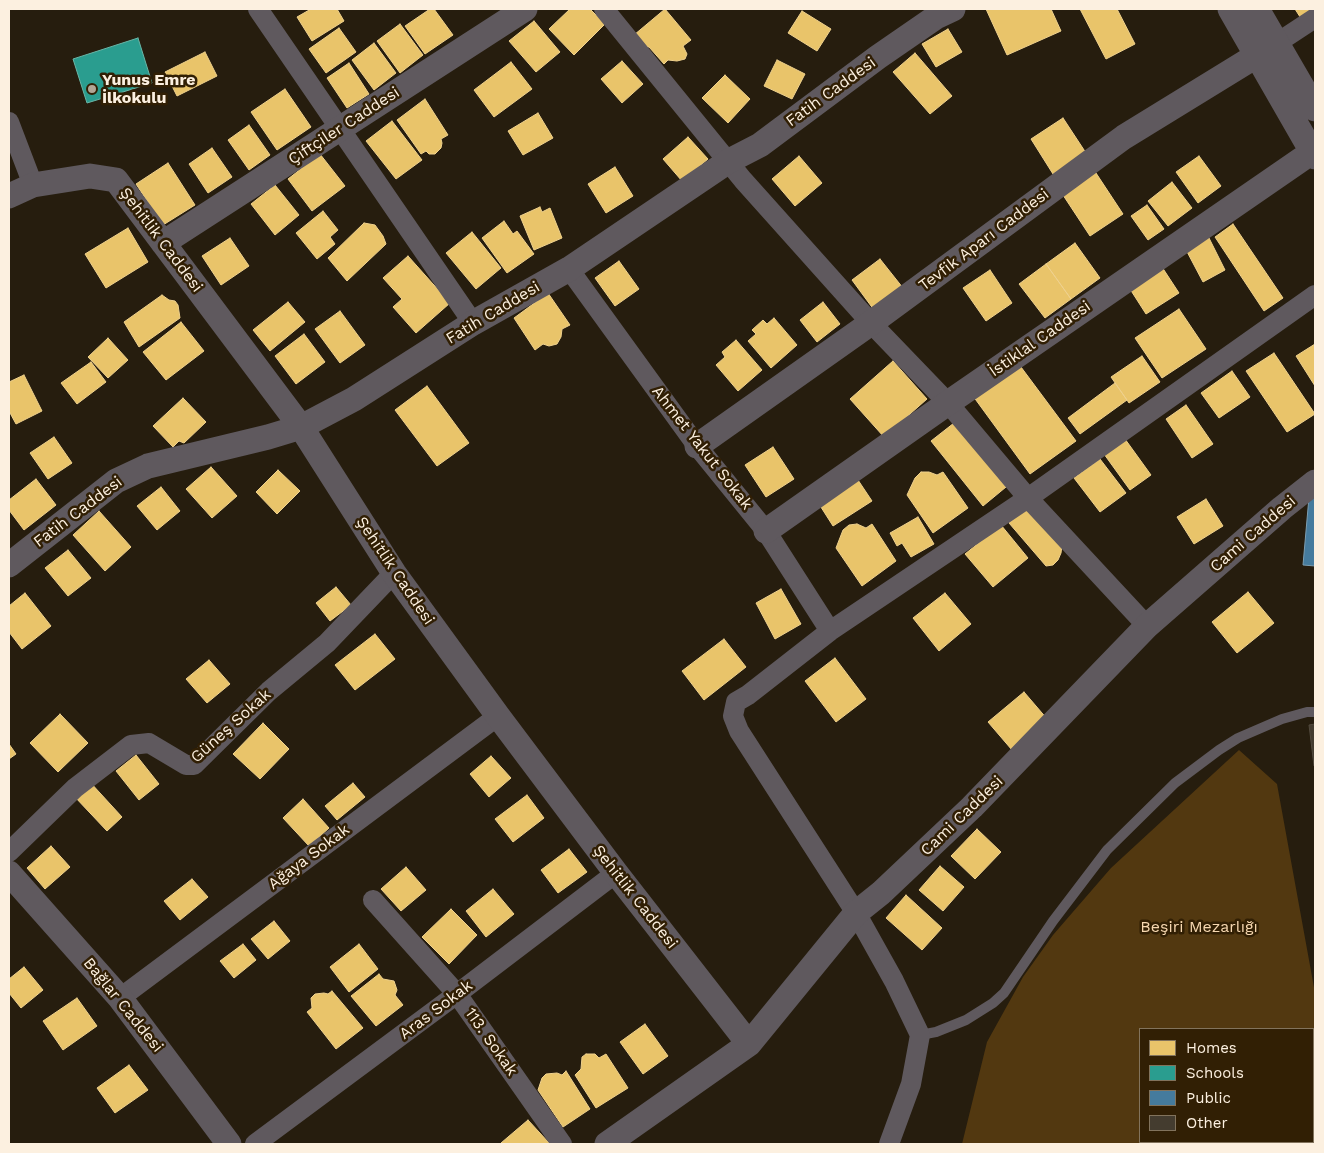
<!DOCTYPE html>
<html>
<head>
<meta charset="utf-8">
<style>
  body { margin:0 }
  #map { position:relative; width:1324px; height:1153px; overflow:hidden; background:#261d0e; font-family:"Work Sans",sans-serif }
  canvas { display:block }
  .frame { position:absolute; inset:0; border:10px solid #fcf0e0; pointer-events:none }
  .legend { position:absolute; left:1139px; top:1028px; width:175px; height:115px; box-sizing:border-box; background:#311f04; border:1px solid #82735c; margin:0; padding:6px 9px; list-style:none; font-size:15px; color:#fcf0e0 }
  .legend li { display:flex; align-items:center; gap:10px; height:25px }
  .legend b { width:25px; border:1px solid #82735c }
</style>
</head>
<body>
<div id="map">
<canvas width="1324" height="1153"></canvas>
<div class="frame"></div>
<ul class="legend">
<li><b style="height:14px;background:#e9c46a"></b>Homes</li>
<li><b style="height:14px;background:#2a9d8f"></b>Schools</li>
<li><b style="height:14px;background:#457b9d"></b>Public</li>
<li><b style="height:14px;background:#443c2f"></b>Other</li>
</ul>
</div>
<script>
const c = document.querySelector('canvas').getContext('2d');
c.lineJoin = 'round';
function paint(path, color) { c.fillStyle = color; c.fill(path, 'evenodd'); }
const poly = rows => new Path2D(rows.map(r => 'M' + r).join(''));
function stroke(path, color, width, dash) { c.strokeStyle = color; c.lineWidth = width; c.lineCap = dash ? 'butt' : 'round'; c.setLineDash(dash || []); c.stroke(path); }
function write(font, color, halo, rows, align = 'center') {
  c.font = font + ' "Work Sans",sans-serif'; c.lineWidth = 5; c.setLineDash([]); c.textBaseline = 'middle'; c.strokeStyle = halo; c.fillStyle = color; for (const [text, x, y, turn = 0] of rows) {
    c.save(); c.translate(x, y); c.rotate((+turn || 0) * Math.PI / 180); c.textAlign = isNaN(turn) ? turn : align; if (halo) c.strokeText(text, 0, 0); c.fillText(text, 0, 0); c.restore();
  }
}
const green = poly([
  [1239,750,1277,784,1315,993,1315,1144,962,1144,987,1042,1023,977,1053,935,1111,868],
  [1140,1029,1313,1029,1313,1142,1140,1142]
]);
const homes = poly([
  [311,9,337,9,344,21,312,41,297,17,311,9],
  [430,9,434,9,453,35,425,54,405,26,430,9],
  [570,9,590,9,605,24,574,55,549,29,570,9],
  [665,9,691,40,683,46,687,54,685,59,677,61,668,60,664,64,649,47,645,47,634,35,665,9],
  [986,9,1051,9,1061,31,1007,55,986,9],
  [1080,9,1117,9,1135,44,1106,59,1080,9],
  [1295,9,1315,9,1302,20,1295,9],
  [802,11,831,29,817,51,788,33,802,11],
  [534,21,560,52,536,72,509,41,534,21],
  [400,24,423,55,400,73,377,41,400,24],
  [339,28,356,52,326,73,309,49,339,28],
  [948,29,962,52,936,67,922,44,948,29],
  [374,43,396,73,374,90,352,60,374,43],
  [205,52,217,76,177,96,165,72,205,52],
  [915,53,952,96,930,114,893,72,915,53],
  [777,60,805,74,792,99,764,86,777,60],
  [622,61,643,84,622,103,601,79,622,61],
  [511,62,532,89,494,117,474,90,511,62],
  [349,63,369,94,347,108,327,78,349,63],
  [725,75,750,99,728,123,702,98,725,75],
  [285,89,311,127,277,150,251,112,285,89],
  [425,99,448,135,441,139,442,143,441,148,435,154,429,154,426,151,421,154,397,120,425,99],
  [538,113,553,138,523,155,508,131,538,113],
  [1063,118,1086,153,1053,174,1031,139,1063,118],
  [392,121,422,160,396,179,366,141,392,121],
  [249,125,270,155,249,170,228,140,249,125],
  [688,137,708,159,682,181,663,159,688,137],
  [212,148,232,177,208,193,189,164,212,148],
  [320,154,345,186,312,211,288,179,320,154],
  [799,156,822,183,795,206,772,179,799,156],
  [1199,156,1221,186,1198,203,1176,172,1199,156],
  [168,163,195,205,163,225,136,184,168,163],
  [615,167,633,196,606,213,588,184,615,167],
  [1094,170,1123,214,1090,236,1061,192,1094,170],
  [1172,182,1192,208,1168,226,1148,201,1172,182],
  [275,185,299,215,275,235,251,204,275,185],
  [1147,205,1164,229,1148,240,1131,216,1147,205],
  [540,207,542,212,550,208,562,238,534,250,520,216,540,207],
  [323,211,338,230,330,237,335,244,317,259,296,233,323,211],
  [504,221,513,234,517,231,534,254,507,273,482,238,504,221],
  [364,223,375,225,383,236,386,244,347,281,328,258,364,223],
  [1233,224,1283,298,1264,311,1215,237,1233,224],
  [128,228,148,262,106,288,85,254,128,228],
  [472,232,501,268,476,289,446,253,472,232],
  [1207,234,1225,270,1203,282,1184,246,1207,234],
  [230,238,249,266,221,285,202,256,230,238],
  [1075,243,1100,278,1071,299,1046,264,1075,243],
  [408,256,450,303,416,333,393,307,402,299,383,278,408,256],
  [880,259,903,288,874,310,852,280,880,259],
  [619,261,639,289,615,306,595,278,619,261],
  [1046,264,1071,299,1045,318,1019,284,1046,264],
  [1162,267,1179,293,1146,314,1130,289,1162,267],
  [990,270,1012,303,986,321,963,288,990,270],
  [548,293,570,325,562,329,561,337,557,344,549,346,543,344,535,350,514,318,548,293],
  [162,295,169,300,175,301,178,305,180,318,139,347,124,322,162,295],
  [288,302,305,322,270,351,253,330,288,302],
  [823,302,840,324,817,342,800,320,823,302],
  [1179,309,1206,349,1162,378,1135,338,1179,309],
  [340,311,365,345,340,363,315,329,340,311],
  [774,318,797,345,771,368,748,341,756,334,752,330,763,320,767,324,774,318],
  [181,322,204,351,166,380,143,352,181,322],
  [304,334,325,362,296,384,275,356,304,334],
  [108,338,128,360,108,378,88,357,108,338],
  [736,340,762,370,738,391,716,365,725,357,722,352,736,340],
  [1315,344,1315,386,1296,356,1315,344],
  [1274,353,1315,414,1287,432,1246,371,1274,353],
  [1142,356,1160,382,1129,403,1111,377,1142,356],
  [893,361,927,399,884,437,850,399,893,361],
  [91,362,106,382,77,404,61,383,91,362],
  [1018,363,1076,441,1030,474,973,396,1018,363],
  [1232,371,1250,397,1219,418,1201,393,1232,371],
  [24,375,42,411,16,424,9,411,9,382,24,375],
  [1115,383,1127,400,1080,434,1068,418,1115,383],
  [427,386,469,443,437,466,395,410,427,386],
  [183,398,206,422,184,443,179,441,173,447,153,426,183,398],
  [1186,405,1213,444,1192,458,1166,419,1186,405],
  [954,423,1006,487,983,506,931,441,954,423],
  [54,437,72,463,48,479,30,453,54,437],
  [1125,439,1151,475,1130,490,1104,454,1125,439],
  [773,447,794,479,766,497,745,465,773,447],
  [1100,459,1126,493,1100,512,1074,478,1100,459],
  [211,467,237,496,212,518,186,489,211,467],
  [278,470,300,491,277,514,256,492,278,470],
  [921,472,929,472,937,475,943,472,968,508,933,533,907,495,915,478,921,472],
  [36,479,56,505,24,530,9,510,9,500,36,479],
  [858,480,872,501,833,526,819,504,858,480],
  [161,487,180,511,157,530,137,506,161,487],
  [1206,499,1223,526,1194,544,1177,517,1206,499],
  [1026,508,1062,545,1061,553,1058,560,1053,565,1046,566,1009,523,1026,508],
  [99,511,131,547,105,571,73,535,99,511],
  [918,517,934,544,911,557,902,543,897,546,890,533,918,517],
  [857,524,866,528,872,524,896,561,862,586,836,548,843,530,849,525,857,524],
  [1001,525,1028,558,993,587,965,554,1001,525],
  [68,550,91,578,68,596,45,568,68,550],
  [336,587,351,605,330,621,316,603,336,587],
  [781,589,801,624,775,639,756,603,781,589],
  [1248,592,1274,623,1237,653,1212,622,1248,592],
  [25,593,51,626,22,649,9,632,9,606,25,593],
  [945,593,971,624,939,651,913,618,945,593],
  [375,634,395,659,355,690,335,665,375,634],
  [724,639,746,667,704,700,682,671,724,639],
  [835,658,866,699,836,722,805,681,835,658],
  [209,660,230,684,207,703,186,679,209,660],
  [1024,692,1048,720,1012,750,988,722,1024,692],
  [60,714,88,743,58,772,30,743,60,714],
  [263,723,289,749,260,779,233,754,263,723],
  [9,744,16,754,9,759,9,744],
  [136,755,159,784,139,800,116,771,136,755],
  [491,756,511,778,489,797,470,774,491,756],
  [89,781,122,817,107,831,74,796,89,781],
  [353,783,365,797,337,820,325,806,353,783],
  [527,795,544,818,513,842,495,819,527,795],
  [303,799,329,828,309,846,283,818,303,799],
  [977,829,1001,852,975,879,951,856,977,829],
  [51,846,70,867,45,889,27,868,51,846],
  [569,849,587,872,558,893,541,870,569,849],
  [940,866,964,887,943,911,919,890,940,866],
  [406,867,426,890,401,911,381,889,406,867],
  [192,879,208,897,180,920,164,901,192,879],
  [493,889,514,914,486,937,466,911,493,889],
  [906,895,942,928,922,950,886,918,906,895],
  [451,909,477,935,449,964,422,937,451,909],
  [274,921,290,941,268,959,251,939,274,921],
  [243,944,256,960,234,978,220,961,243,944],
  [359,944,378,969,349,992,330,967,359,944],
  [24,967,43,990,21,1008,9,993,9,979,24,967],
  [379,974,383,979,394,981,397,990,395,995,403,1005,376,1026,351,996,379,974],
  [332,991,363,1028,336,1049,307,1012,312,1008,311,998,315,994,324,993,328,994,332,991],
  [77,998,97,1026,63,1050,43,1021,77,998],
  [645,1024,668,1056,643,1074,620,1042,645,1024],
  [586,1054,595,1054,599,1058,606,1054,628,1088,596,1108,575,1075,581,1069,582,1057,586,1054],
  [129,1065,148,1090,115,1113,97,1088,129,1065],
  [566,1071,590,1109,563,1127,538,1090,542,1078,546,1074,557,1073,562,1075,566,1071],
  [528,1120,550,1144,501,1144,501,1143,528,1120]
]);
const schools = poly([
  [138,38,152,83,87,103,73,59,138,38]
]);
const public = poly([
  [1309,497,1315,498,1315,566,1303,565,1309,497]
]);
const building = poly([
  [1315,724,1315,766,1314,766,1309,725,1315,724]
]);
const service = poly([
  [920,1035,936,1032,966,1020,993,1003,1004,993,1053,921,1107,850,1175,783,1219,750,1238,738,1282,719,1307,712,1315,712]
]);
const minor = poly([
  [258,9,473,323],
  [604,9,743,180,871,323,948,403,1028,498,1147,626],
  [1277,43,1315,18],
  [9,122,33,185],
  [569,269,697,446,766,531,830,631],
  [9,852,75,788,131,745,149,743,186,765,194,765,269,691,327,643,394,573],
  [373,900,457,994,562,1144],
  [120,998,498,716],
  [255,1144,457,994,616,873],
  [889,1144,911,1084,920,1035,894,981,856,913,739,731,733,716,736,702,748,695,830,631,1028,498,1315,295]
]);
const tertiary = poly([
  [1230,9,1315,157],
  [1257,9,1315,109],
  [9,196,33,185,90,176,116,180,301,427,394,573,498,716,616,873,749,1044],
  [163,243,525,9],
  [697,446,871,323,1124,137,1277,43],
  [766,531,948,403,1315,150],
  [9,565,116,481,148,466,268,437,301,427,354,399,473,323,569,269,729,161,760,145,878,57,936,17,953,9],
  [9,873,120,998,229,1144],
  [607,1144,749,1044,856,913,881,893,972,807,1147,626,1282,508,1315,482]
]);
const markers = [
  [92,89,5,"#b1a696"]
];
const poiNames = [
  ["Yunus Emre",102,80],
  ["İlkokulu",102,98]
];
const streetNames = [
  ["Fatih Caddesi",831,92,-36],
  ["Çiftçiler Caddesi",344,126,-33],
  ["Şehitlik Caddesi",161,240,53],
  ["Tevfik Aparı Caddesi",984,240,-37],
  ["Fatih Caddesi",493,313,-31],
  ["İstiklal Caddesi",1040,339,-35],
  ["Ahmet Yakut Sokak",702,448,52],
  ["Fatih Caddesi",78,512,-37],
  ["Cami Caddesi",1253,534,-41],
  ["Şehitlik Caddesi",395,571,56],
  ["Güneş Sokak",231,726,-42],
  ["Cami Caddesi",962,816,-44],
  ["Ağaya Sokak",309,857,-37],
  ["Şehitlik Caddesi",635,897,52],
  ["Bağlar Caddesi",123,1005,51],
  ["Aras Sokak",436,1010,-37],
  ["113. Sokak",491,1042,55]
];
const parkNames = [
  ["Beşiri Mezarlığı",1199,927]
];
paint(green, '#523810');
paint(homes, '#e9c46a');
stroke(homes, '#efd18d', 1);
paint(schools, '#2a9d8f');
stroke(schools, '#69b6a7', 1);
paint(public, '#457b9d');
stroke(public, '#7c9eb1', 1);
paint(building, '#443c2f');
stroke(building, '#524a3e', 1);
stroke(service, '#5f595e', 10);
stroke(minor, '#5f595e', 20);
stroke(tertiary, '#5f595e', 25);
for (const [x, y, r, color] of markers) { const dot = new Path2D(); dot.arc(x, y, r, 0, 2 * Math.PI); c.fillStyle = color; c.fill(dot); stroke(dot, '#311f04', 2); }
write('bold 16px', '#fcf0e0', '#311f04', poiNames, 'left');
write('16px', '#fcf0e0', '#311f04', streetNames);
write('16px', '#f6d7b0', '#311f04', parkNames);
</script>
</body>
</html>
